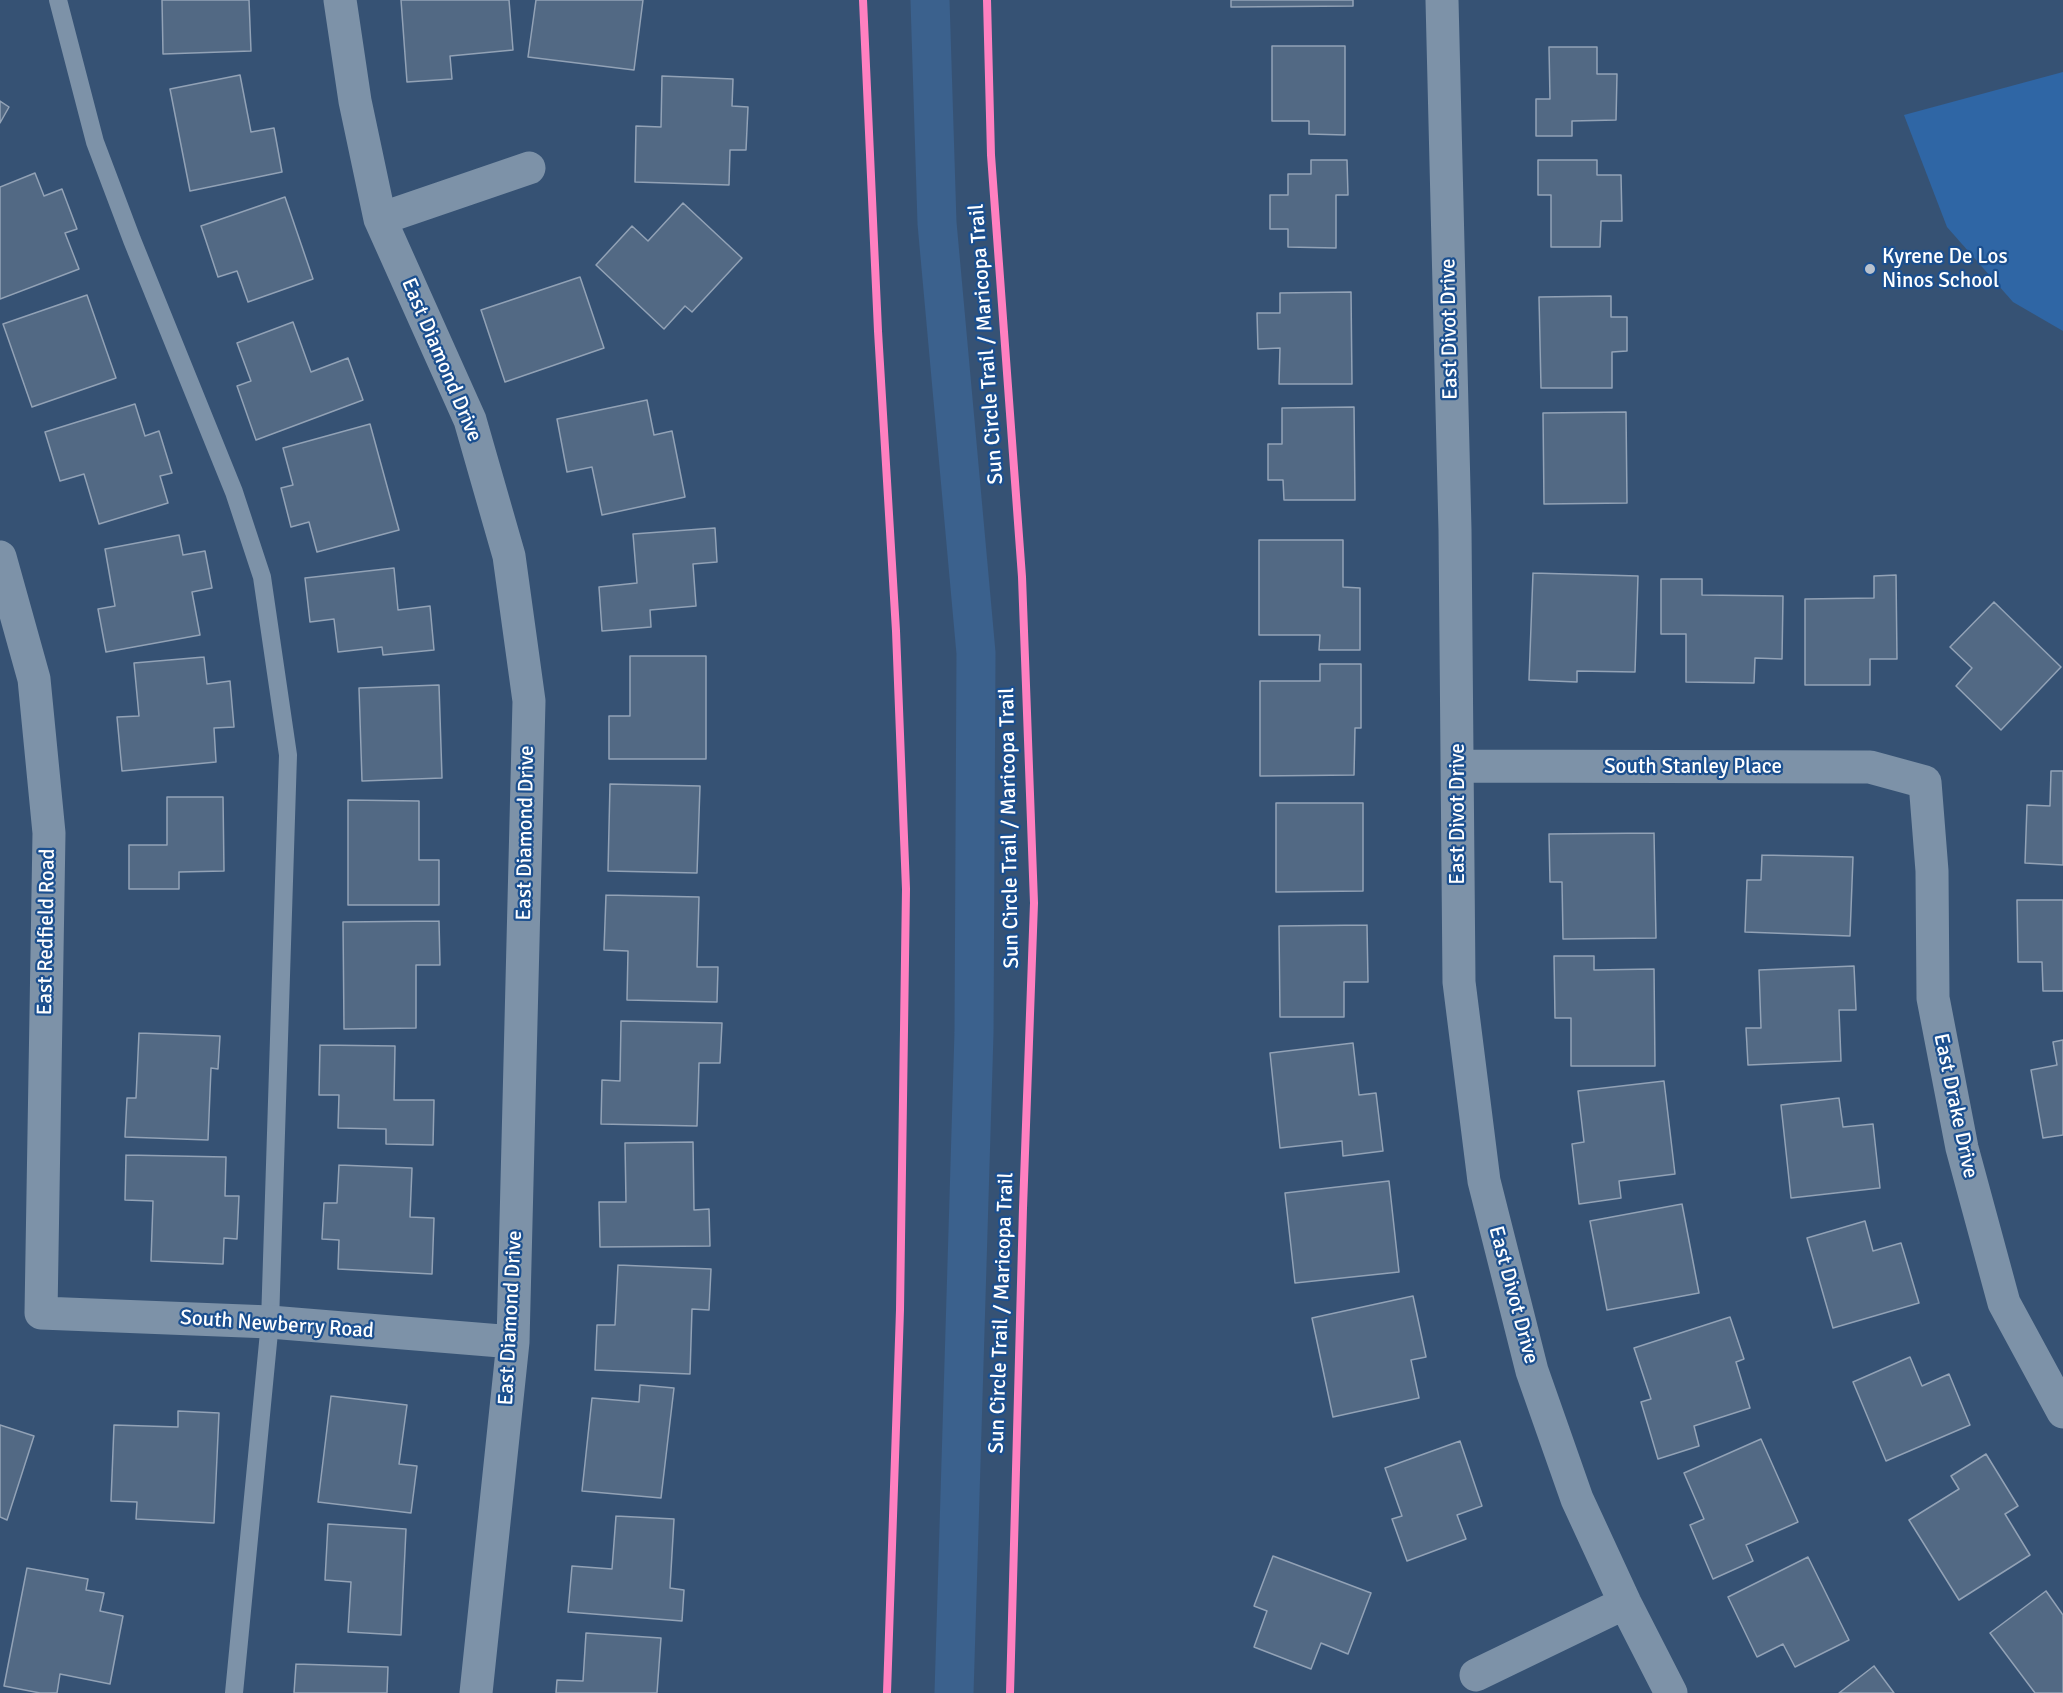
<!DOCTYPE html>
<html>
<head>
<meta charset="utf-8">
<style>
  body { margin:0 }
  canvas { display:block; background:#365274 }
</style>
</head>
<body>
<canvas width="2063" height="1693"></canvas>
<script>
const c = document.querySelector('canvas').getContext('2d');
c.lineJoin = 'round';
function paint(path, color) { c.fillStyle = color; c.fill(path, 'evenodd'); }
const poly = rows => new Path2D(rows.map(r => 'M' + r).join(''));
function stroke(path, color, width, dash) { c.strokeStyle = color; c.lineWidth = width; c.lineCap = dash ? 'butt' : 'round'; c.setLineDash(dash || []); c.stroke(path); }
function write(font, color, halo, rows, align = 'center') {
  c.font = font + ' Signika,sans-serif'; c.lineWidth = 4.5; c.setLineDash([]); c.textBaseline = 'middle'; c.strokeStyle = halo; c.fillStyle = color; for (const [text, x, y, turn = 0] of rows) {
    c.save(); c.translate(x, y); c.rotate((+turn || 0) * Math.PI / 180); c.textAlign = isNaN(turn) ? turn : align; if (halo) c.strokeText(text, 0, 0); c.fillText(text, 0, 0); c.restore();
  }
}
const green = poly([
  [2063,72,2063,331,2013,302,1947,227,1904,115]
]);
const canal = poly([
  [930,0,937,223,976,653,974,1033,954,1693]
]);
const building = poly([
  [162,0,249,0,251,51,163,54,162,0],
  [401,0,509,0,513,50,450,56,452,79,407,82,401,0],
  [536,0,643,0,634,70,528,57,536,0],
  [1231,0,1353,0,1353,6,1231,7,1231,0],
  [1272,46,1345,46,1345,135,1309,134,1309,121,1272,121,1272,46],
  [1549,47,1597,47,1597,74,1617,74,1616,120,1572,121,1572,136,1536,136,1536,99,1550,99,1549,47],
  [240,75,251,132,274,128,282,172,190,191,170,89,240,75],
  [662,76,733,79,732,106,748,107,746,150,730,150,729,185,635,182,636,126,661,127,662,76],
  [0,101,9,107,0,123,0,101],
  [1311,160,1347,160,1348,195,1336,195,1336,248,1288,247,1288,229,1270,229,1270,195,1288,195,1288,174,1311,174,1311,160],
  [1538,160,1597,160,1597,175,1621,175,1622,221,1601,221,1600,247,1551,247,1551,195,1538,195,1538,160],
  [35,173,44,196,62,189,77,229,65,233,79,269,0,299,0,187,35,173],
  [285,197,313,279,248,302,237,271,218,277,201,226,285,197],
  [683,203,742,258,692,312,685,306,664,329,596,265,632,226,648,241,683,203],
  [580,277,604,348,505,382,481,310,580,277],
  [1351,292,1352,384,1279,384,1280,348,1258,349,1257,313,1280,313,1280,293,1351,292],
  [87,295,116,378,32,407,3,324,87,295],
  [1611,296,1611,317,1627,317,1627,351,1612,352,1612,388,1541,388,1539,297,1611,296],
  [293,322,311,372,348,358,363,400,256,440,237,386,251,381,237,343,293,322],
  [647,400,654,435,672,431,685,497,602,515,592,467,567,472,557,419,647,400],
  [135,404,145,436,159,431,172,473,160,476,168,503,99,524,84,474,60,481,45,432,135,404],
  [1354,407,1355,500,1284,500,1283,480,1268,480,1268,444,1282,444,1282,408,1354,407],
  [1626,412,1627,503,1544,504,1543,413,1626,412],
  [370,424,399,530,317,552,309,522,291,527,281,488,293,485,283,448,370,424],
  [715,528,717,562,693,564,696,606,650,610,651,627,602,631,599,587,637,583,633,534,715,528],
  [179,535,183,555,205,551,212,588,192,592,200,635,106,652,98,609,115,606,105,549,179,535],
  [1259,540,1343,540,1343,587,1360,588,1360,650,1319,650,1320,635,1259,635,1259,540],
  [394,568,398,610,430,606,434,650,383,655,382,647,338,652,334,619,310,622,305,578,394,568],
  [1533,573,1638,576,1635,672,1577,671,1577,682,1529,680,1533,573],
  [1896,575,1897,659,1870,659,1870,685,1805,685,1805,599,1874,598,1874,576,1896,575],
  [1661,579,1702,579,1702,595,1783,596,1782,659,1755,658,1754,683,1686,682,1686,634,1661,634,1661,579],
  [1994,602,2061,667,2001,730,1956,686,1972,668,1950,647,1994,602],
  [630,656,706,656,706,759,609,759,609,716,630,716,630,656],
  [204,657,207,684,230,681,234,727,214,728,216,762,122,771,117,717,139,716,134,663,204,657],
  [1320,664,1361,664,1361,728,1355,728,1354,775,1260,776,1260,681,1320,681,1320,664],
  [439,685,442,778,362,781,359,688,439,685],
  [2051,771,2063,771,2063,865,2025,863,2027,805,2050,806,2051,771],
  [610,784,700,786,697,873,608,871,610,784],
  [167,797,223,797,224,871,179,872,179,889,129,889,129,845,167,845,167,797],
  [348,800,419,801,419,860,439,860,439,905,348,905,348,800],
  [1276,803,1363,803,1363,891,1276,892,1276,803],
  [1654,833,1656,938,1563,939,1562,882,1550,882,1549,834,1654,833],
  [1762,855,1853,857,1850,936,1745,932,1747,880,1761,880,1762,855],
  [606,895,699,897,697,967,718,967,717,1002,627,1000,628,951,604,950,606,895],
  [2017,900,2063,900,2063,991,2043,991,2042,962,2018,962,2017,900],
  [439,921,440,965,416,965,416,1028,344,1029,343,922,439,921],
  [1367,925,1368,982,1344,982,1344,1017,1280,1017,1279,926,1367,925],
  [1554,956,1594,956,1594,970,1654,969,1655,1066,1571,1066,1571,1018,1555,1018,1554,956],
  [1854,966,1856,1010,1839,1010,1841,1061,1748,1065,1746,1028,1761,1028,1759,970,1854,966],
  [621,1021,722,1023,720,1063,699,1063,697,1126,601,1124,602,1080,620,1081,621,1021],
  [139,1033,220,1036,218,1069,211,1068,208,1140,125,1137,127,1098,136,1098,139,1033],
  [2063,1040,2063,1135,2043,1138,2031,1070,2057,1065,2053,1042,2063,1040],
  [1353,1043,1359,1095,1376,1093,1383,1151,1343,1156,1342,1141,1280,1148,1270,1053,1353,1043],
  [320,1045,395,1046,394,1100,434,1100,433,1145,386,1144,386,1129,338,1128,339,1095,319,1095,320,1045],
  [1664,1081,1675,1174,1619,1181,1621,1198,1579,1204,1572,1144,1584,1142,1578,1091,1664,1081],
  [1839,1098,1843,1127,1873,1124,1880,1188,1791,1198,1781,1105,1839,1098],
  [693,1142,694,1210,709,1209,710,1246,600,1247,599,1202,626,1202,625,1143,693,1142],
  [126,1155,226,1157,225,1196,239,1196,237,1239,224,1238,223,1264,151,1261,153,1201,125,1200,126,1155],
  [339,1165,412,1168,410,1217,434,1218,432,1274,338,1269,339,1240,322,1239,324,1203,337,1203,339,1165],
  [1389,1181,1399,1272,1295,1283,1285,1193,1389,1181],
  [1682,1204,1699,1293,1607,1310,1590,1221,1682,1204],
  [1865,1221,1873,1251,1901,1243,1919,1303,1833,1328,1807,1238,1865,1221],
  [618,1265,711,1269,709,1310,692,1309,690,1374,595,1370,597,1325,615,1325,618,1265],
  [1413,1296,1426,1357,1411,1360,1419,1398,1333,1417,1312,1318,1413,1296],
  [1730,1317,1744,1359,1736,1362,1750,1408,1694,1426,1699,1446,1658,1459,1641,1402,1651,1399,1634,1348,1730,1317],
  [1910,1357,1922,1386,1949,1374,1970,1425,1886,1461,1853,1382,1910,1357],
  [640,1385,674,1388,661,1498,582,1491,592,1398,639,1402,640,1385],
  [331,1396,407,1405,399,1464,417,1466,411,1513,318,1502,331,1396],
  [178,1411,219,1413,214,1523,136,1519,137,1502,111,1501,114,1425,178,1427,178,1411],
  [0,1425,34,1436,7,1520,0,1517,0,1425],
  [1761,1439,1798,1522,1746,1545,1753,1561,1713,1579,1690,1525,1704,1519,1684,1473,1761,1439],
  [1460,1441,1482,1506,1457,1515,1466,1539,1407,1561,1392,1519,1402,1516,1385,1468,1460,1441],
  [1986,1454,2018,1506,2005,1514,2030,1555,1959,1600,1909,1520,1959,1489,1951,1476,1986,1454],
  [616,1516,674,1519,670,1588,684,1590,682,1621,568,1612,572,1566,612,1569,616,1516],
  [328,1524,406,1529,401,1635,348,1632,351,1582,325,1580,328,1524],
  [1273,1556,1371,1593,1348,1654,1321,1643,1311,1669,1254,1647,1267,1611,1254,1606,1273,1556],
  [1808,1557,1849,1640,1795,1667,1783,1644,1757,1657,1728,1597,1808,1557],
  [27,1568,88,1579,86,1590,104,1593,100,1611,123,1616,110,1684,60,1674,57,1693,40,1693,4,1686,27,1568],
  [2046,1591,2063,1615,2063,1693,2035,1693,1990,1633,2046,1591],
  [586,1633,661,1638,657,1693,556,1693,557,1680,583,1681,586,1633],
  [296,1664,388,1667,387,1693,294,1693,296,1664],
  [1874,1666,1894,1693,1839,1693,1874,1666]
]);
const lane = poly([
  [58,0,95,142,132,240,234,492,262,577,288,755,270,1322,234,1693]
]);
const street = poly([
  [340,0,355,101,380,219,470,420,509,556,529,701,513,1342,476,1693],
  [1442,0,1455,530,1459,982,1484,1181,1532,1371,1577,1499,1625,1603,1671,1693],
  [380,219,529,168],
  [0,557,34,679,49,833,41,1313,270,1322,513,1342],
  [1458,766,1870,767,1925,782,1932,871,1933,998,1962,1148,2004,1303,2063,1412],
  [1476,1675,1625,1603]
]);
const cycleway = poly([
  [863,0,878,331,896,631,906,889,900,1310,887,1693],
  [987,0,991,155,1022,577,1034,903,1023,1208,1010,1693]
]);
const markers = [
  [1870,269,6,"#b9c2ce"]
];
const poiNames = [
  ["Kyrene De Los",1882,257],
  ["Ninos School",1882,281]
];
const streetNames = [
  ["East Divot Drive",1450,329,-91],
  ["Sun Circle Trail / Maricopa Trail",987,344,-94],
  ["East Diamond Drive",441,360,67],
  ["South Stanley Place",1693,767],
  ["East Divot Drive",1458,814,-90],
  ["Sun Circle Trail / Maricopa Trail",1010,828,-91],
  ["East Diamond Drive",526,833,-89],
  ["East Redfield Road",47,932,-89],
  ["East Drake Drive",1955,1106,78],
  ["East Divot Drive",1513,1295,75],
  ["Sun Circle Trail / Maricopa Trail",1002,1313,-88],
  ["East Diamond Drive",511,1318,-87],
  ["South Newberry Road",277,1325,4]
];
paint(green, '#2f66a5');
stroke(canal, '#3b618d', 39);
paint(building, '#526984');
stroke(building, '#92a2b6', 1.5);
stroke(lane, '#7d92a8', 18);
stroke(street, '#7d92a8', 33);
stroke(cycleway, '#ff80c0', 8);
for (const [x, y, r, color] of markers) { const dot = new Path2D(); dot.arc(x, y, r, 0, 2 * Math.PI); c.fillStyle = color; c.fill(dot); stroke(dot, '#1b4f8f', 2); }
write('21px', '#fff', '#1b4f8f', poiNames, 'left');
write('21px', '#fff', '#1b4f8f', streetNames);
</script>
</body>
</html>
